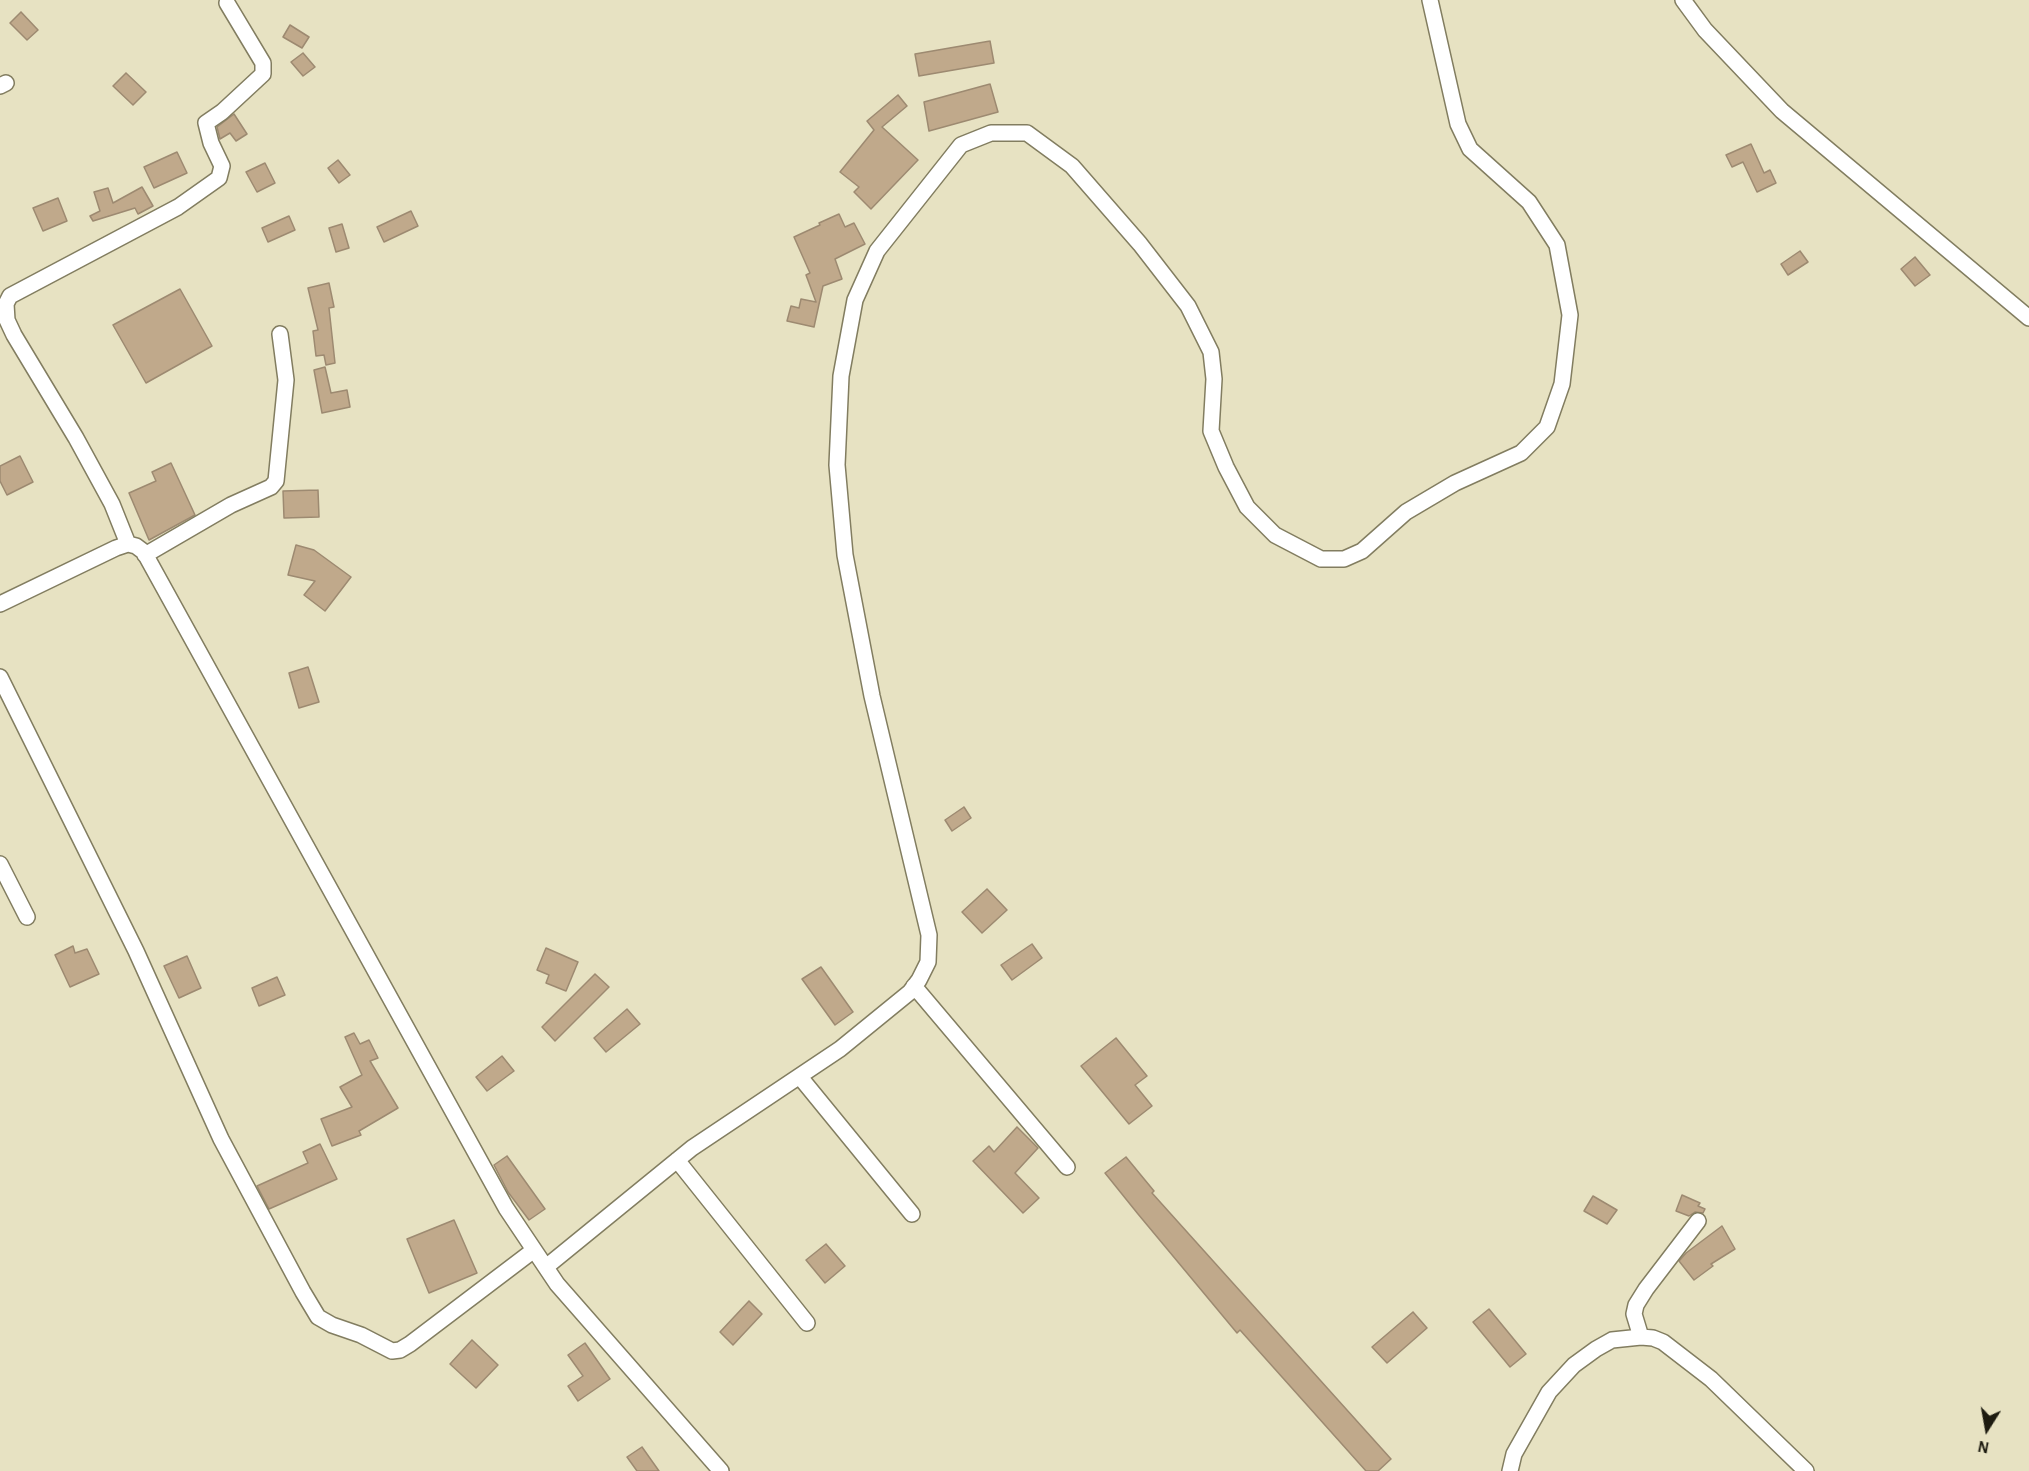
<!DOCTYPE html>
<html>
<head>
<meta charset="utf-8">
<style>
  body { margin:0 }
  #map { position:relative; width:2029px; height:1471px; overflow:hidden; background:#e7e2c2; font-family:"Alegreya Sans",sans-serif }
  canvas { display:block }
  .north { position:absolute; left:1957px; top:1399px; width:60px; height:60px; -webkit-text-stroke:4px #e7e2c2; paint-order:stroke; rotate:191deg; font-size:16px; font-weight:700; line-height:24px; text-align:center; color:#1d1b10 }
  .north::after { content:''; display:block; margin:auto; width:21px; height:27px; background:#1d1b10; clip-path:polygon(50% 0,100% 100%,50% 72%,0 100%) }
</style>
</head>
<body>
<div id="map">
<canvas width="2029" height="1471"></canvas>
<div class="north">N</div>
</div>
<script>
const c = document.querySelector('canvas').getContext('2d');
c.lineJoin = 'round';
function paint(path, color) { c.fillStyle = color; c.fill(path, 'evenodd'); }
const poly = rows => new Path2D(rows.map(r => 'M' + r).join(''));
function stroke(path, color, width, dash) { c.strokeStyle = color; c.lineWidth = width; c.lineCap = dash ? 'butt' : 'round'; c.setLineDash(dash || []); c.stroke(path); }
const building = poly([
  [21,12,38,30,27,40,10,23,21,12],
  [290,25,309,37,302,48,283,37,290,25],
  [990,41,994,63,919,76,915,54,990,41],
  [303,53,315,67,303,76,291,62,303,53],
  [126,73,146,92,133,105,113,86,126,73],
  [990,84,998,112,929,131,924,102,990,84],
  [898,95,907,106,882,127,918,160,871,209,854,192,859,187,840,172,874,130,867,121,898,95],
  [234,114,247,134,236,141,230,133,220,139,217,127,234,114],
  [1751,144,1764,173,1770,170,1776,183,1757,192,1743,162,1732,167,1726,155,1751,144],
  [177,152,187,173,154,188,144,167,177,152],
  [338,160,350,175,339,183,328,168,338,160],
  [265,163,275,183,257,192,246,172,265,163],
  [142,187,153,206,138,214,135,208,93,221,90,216,100,211,94,192,108,188,113,203,142,187],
  [58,198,67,221,43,231,33,208,58,198],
  [411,211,418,226,384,242,377,227,411,211],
  [839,214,845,227,854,223,865,244,835,259,842,279,823,286,814,327,787,321,791,306,799,308,801,299,816,302,806,275,810,273,794,237,820,225,819,223,839,214],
  [289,216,295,230,268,242,262,228,289,216],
  [342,224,349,248,336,252,329,228,342,224],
  [1800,251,1808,262,1788,275,1781,264,1800,251],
  [1915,257,1930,275,1915,286,1901,269,1915,257],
  [329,283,334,307,329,308,335,363,326,365,324,355,316,356,313,331,318,330,308,288,329,283],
  [180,289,212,346,146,383,113,325,180,289],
  [325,367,331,393,347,390,350,407,322,413,314,370,325,367],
  [20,456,33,482,7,495,0,481,0,466,20,456],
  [171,463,195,515,149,540,129,493,156,481,152,472,171,463],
  [318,490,319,517,284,518,283,491,318,490],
  [296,545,314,550,351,577,325,611,304,595,315,581,288,575,296,545],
  [308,667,319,702,299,708,289,673,308,667],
  [964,807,971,818,952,831,945,820,964,807],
  [987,889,1007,910,982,933,962,912,987,889],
  [1032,944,1042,958,1012,980,1001,965,1032,944],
  [73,946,75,953,87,949,99,974,70,987,55,955,73,946],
  [546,948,578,962,566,991,546,983,549,975,537,970,546,948],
  [187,956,201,988,179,998,164,966,187,956],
  [821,967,853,1012,835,1025,802,979,821,967],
  [595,974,609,987,555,1041,542,1027,595,974],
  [277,977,285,995,259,1006,252,988,277,977],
  [627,1009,640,1024,606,1052,594,1038,627,1009],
  [354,1033,360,1044,369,1040,378,1058,370,1061,398,1108,359,1131,361,1135,332,1146,321,1119,352,1107,340,1087,362,1075,345,1037,354,1033],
  [1116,1038,1147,1076,1135,1085,1152,1106,1129,1124,1081,1066,1116,1038],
  [502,1056,514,1071,487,1091,476,1077,502,1056],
  [1017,1127,1038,1148,1015,1173,1039,1198,1023,1213,973,1161,989,1146,994,1152,1017,1127],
  [320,1144,337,1179,269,1209,257,1186,308,1163,303,1152,320,1144],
  [507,1156,545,1209,529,1220,508,1192,494,1165,507,1156],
  [1126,1157,1154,1191,1152,1193,1391,1459,1378,1471,1366,1471,1240,1330,1237,1333,1138,1214,1105,1173,1126,1157],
  [1682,1195,1700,1203,1698,1206,1705,1209,1703,1213,1695,1212,1689,1216,1676,1211,1682,1195],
  [1593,1196,1617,1210,1607,1224,1584,1211,1593,1196],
  [454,1220,477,1273,429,1293,407,1239,454,1220],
  [1722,1226,1735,1249,1711,1264,1713,1266,1694,1280,1679,1261,1686,1253,1722,1226],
  [826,1244,845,1266,825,1283,806,1260,826,1244],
  [749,1301,762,1314,733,1345,720,1332,749,1301],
  [1489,1309,1526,1354,1510,1367,1473,1322,1489,1309],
  [1413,1312,1427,1328,1387,1363,1372,1347,1413,1312],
  [472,1340,498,1365,476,1388,450,1364,472,1340],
  [585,1343,610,1379,578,1401,568,1386,583,1376,568,1355,585,1343],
  [642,1447,659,1471,637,1471,627,1457,642,1447]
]);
const street = poly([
  [1683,0,1705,30,1782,111,2029,318],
  [0,86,6,83],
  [128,544,112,504,76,438,14,335,7,320,6,304,10,296,178,207,219,178,222,166,211,143,206,123,222,112,263,74,263,63,227,3],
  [145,555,231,505,271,487,276,481,286,380,280,334],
  [0,604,116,548,128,544,136,546,144,552,506,1208,557,1284,721,1471],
  [0,677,136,951,221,1139,303,1292,318,1317,332,1325,361,1335,392,1351,400,1350,410,1344,534,1250],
  [0,864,27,917],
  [914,986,1067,1167],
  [800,1077,912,1214],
  [677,1160,807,1323],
  [546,1267,692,1148,840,1049,910,992,919,980,928,962,929,935,872,696,845,555,837,465,841,376,855,300,877,251,961,145,991,133,1027,133,1072,166,1140,244,1188,306,1211,352,1214,379,1211,431,1226,467,1247,507,1275,535,1321,559,1344,559,1362,551,1406,512,1455,483,1521,453,1547,427,1562,384,1570,315,1557,245,1529,202,1470,149,1458,124,1430,0],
  [1641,1337,1634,1314,1636,1305,1646,1289,1698,1221],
  [1510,1471,1514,1454,1549,1392,1574,1365,1596,1349,1612,1340,1641,1337,1653,1338,1663,1342,1711,1379,1806,1471]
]);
paint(building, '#c0a98b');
stroke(building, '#9d8a71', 1.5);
stroke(street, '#827d60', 18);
stroke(street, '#fff', 15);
</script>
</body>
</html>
